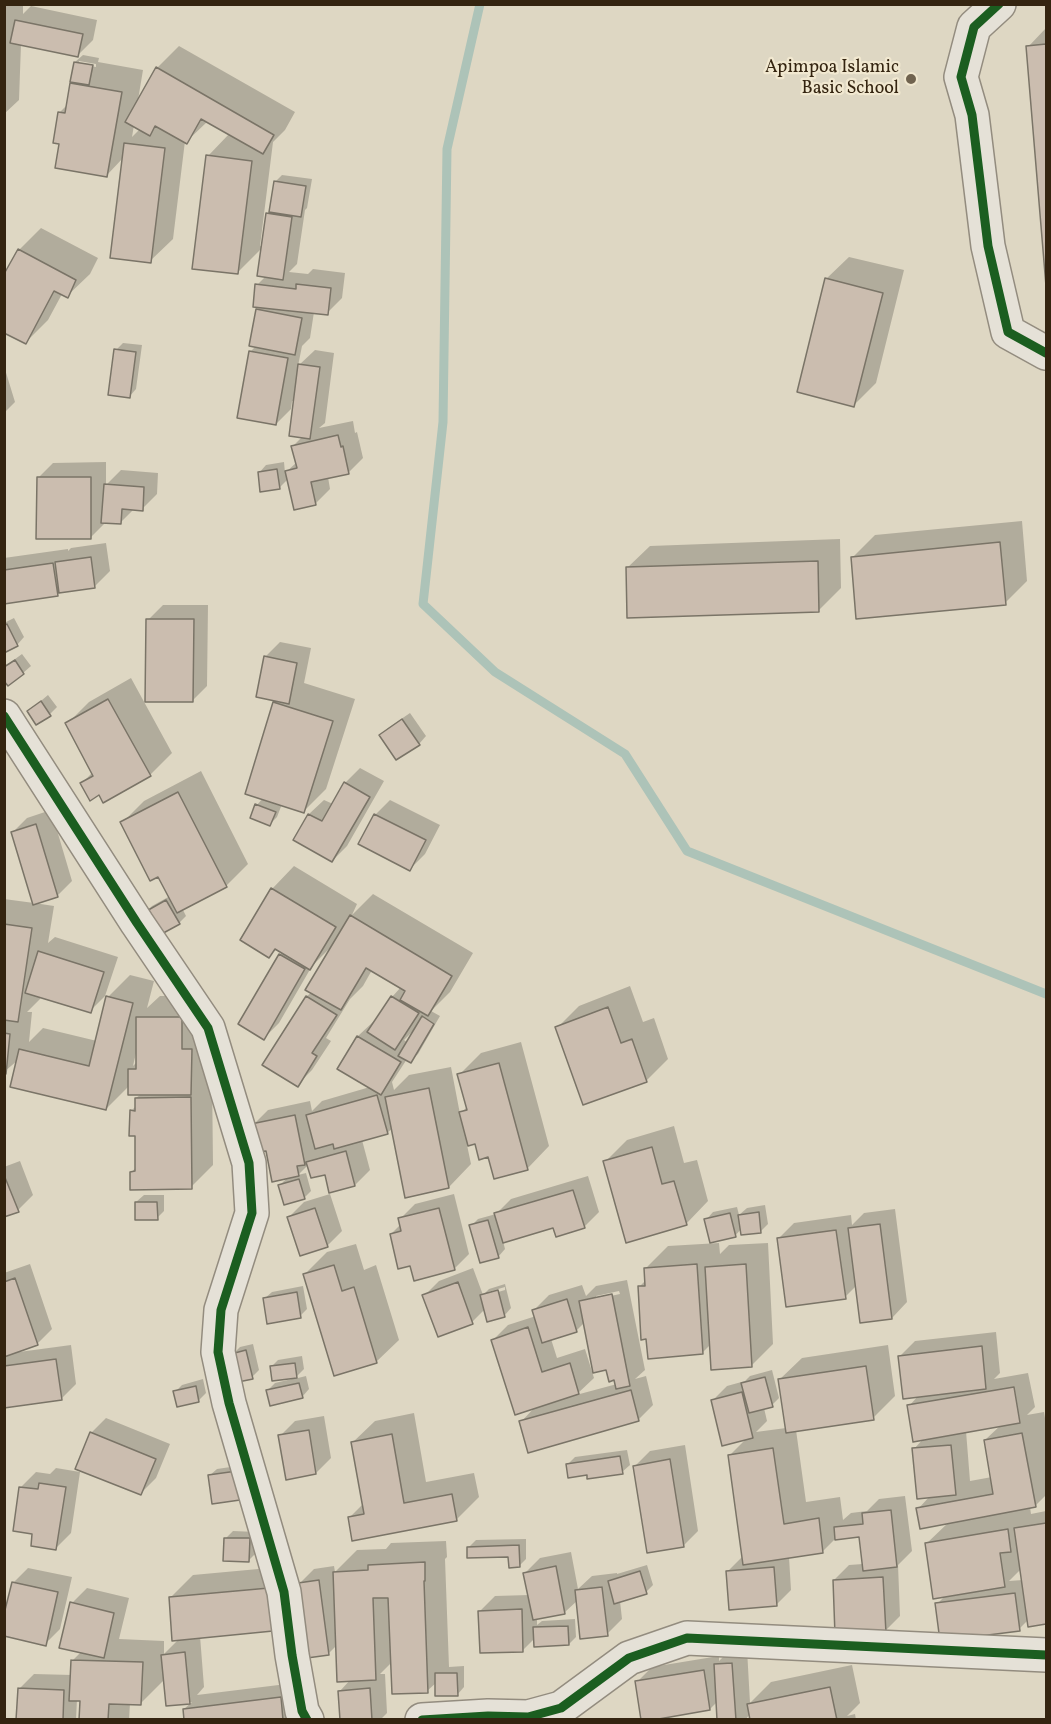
<!DOCTYPE html>
<html>
<head>
<meta charset="utf-8">
<style>
  body { margin:0 }
  #map { position:relative; width:1051px; height:1724px; overflow:hidden; background:#ded7c3; font-family:Vollkorn,serif }
  canvas { display:block }
  .frame { position:absolute; inset:0; border:6px solid #342410; pointer-events:none }
</style>
</head>
<body>
<div id="map">
<canvas width="1051" height="1724"></canvas>
<div class="frame"></div>
</div>
<script>
const c = document.querySelector('canvas').getContext('2d');
c.lineJoin = 'round';
function paint(path, color) { c.fillStyle = color; c.fill(path, 'evenodd'); }
const poly = rows => new Path2D(rows.map(r => 'M' + r).join(''));
function stroke(path, color, width, dash) { c.strokeStyle = color; c.lineWidth = width; c.lineCap = dash ? 'butt' : 'round'; c.setLineDash(dash || []); c.stroke(path); }
function write(font, color, halo, rows, align = 'center') {
  c.font = font + ' Vollkorn,serif'; c.lineWidth = 4.5; c.setLineDash([]); c.textBaseline = 'middle'; c.strokeStyle = halo; c.fillStyle = color; for (const [text, x, y, turn = 0] of rows) {
    c.save(); c.translate(x, y); c.rotate((+turn || 0) * Math.PI / 180); c.textAlign = isNaN(turn) ? turn : align; if (halo) c.strokeText(text, 0, 0); c.fillText(text, 0, 0); c.restore();
  }
}
const shadow = poly([
  [4,4,23,4,23,14,31,6,97,20,93,40,78,55,21,44,19,100,4,114],
  [1046,28,1046,268,1028,47],
  [179,46,295,112,285,130,273,142,260,246,263,247,268,214,270,211,275,182,282,175,312,179,307,208,305,210,297,264,289,272,308,274,313,269,345,273,342,298,327,313,314,312,310,338,302,346,298,366,315,350,334,353,325,423,319,428,353,421,355,433,357,432,363,458,348,473,328,477,330,489,315,504,289,478,279,488,259,473,266,465,284,462,285,473,297,462,293,446,302,437,295,402,292,401,291,409,276,424,250,352,256,346,257,310,261,306,257,285,266,276,263,247,237,273,208,156,230,133,208,121,186,142,185,141,173,239,150,261,123,158,107,175,61,143,59,113,68,104,72,84,74,82,75,62,83,55,99,58,98,62,143,70,138,100,157,68],
  [79,61,96,64,96,67,79,64],
  [134,125,140,129,132,137],
  [41,228,98,258,90,274,67,296,62,294,48,320,25,343,4,332,4,268,8,271,19,250],
  [849,257,904,270,876,383,854,405,826,279],
  [123,343,142,345,136,389,129,397,116,350],
  [4,366,15,402,4,413],
  [106,462,106,485,121,470,158,473,157,494,142,509,134,509,120,523,106,522,91,537,38,478,53,463],
  [1022,521,1027,581,1005,603,853,557,875,535],
  [840,539,841,588,819,610,627,568,650,546],
  [106,543,110,571,95,586,61,591,57,595,4,603,4,558,68,549,68,551,71,548],
  [163,605,208,605,207,686,192,701,148,620],
  [14,618,24,637,17,645,4,651,4,623],
  [280,642,311,648,304,683,355,699,326,789,304,811,282,804,277,817,270,824,257,805,263,798,275,703,278,700,265,657],
  [22,654,31,666,23,673,7,665],
  [131,678,172,753,150,775,100,793,82,783,93,772,67,724,89,702],
  [48,695,57,707,50,714,29,711],
  [410,713,426,736,419,744,381,735,388,728],
  [360,768,384,781,347,846,332,861,295,840,309,814,324,800,333,804,345,783],
  [201,771,248,864,226,886,182,908,186,916,179,923,145,913,152,906,170,896,159,875,122,823,144,801],
  [390,800,440,825,425,854,410,869,360,844,375,815],
  [51,810,72,881,57,896,34,903,54,906,48,943,55,937,118,957,105,996,90,1011,41,996,40,999,27,1012,32,1012,29,1042,43,1028,97,1041,108,997,130,975,154,981,147,1008,160,996,204,996,212,1075,213,1165,191,1187,132,1172,136,1167,136,1135,131,1111,136,1106,136,1098,141,1094,130,1085,106,1109,18,1060,4,1072,4,899,34,903,12,833,27,818],
  [136,1053,137,1062,133,1066],
  [294,866,357,904,352,915,373,894,473,953,450,992,431,1011,440,1016,418,1054,410,1061,407,1059,392,1082,394,1090,409,1075,451,1067,460,1114,467,1107,459,1075,481,1053,521,1042,549,1146,527,1169,489,1155,476,1142,467,1145,471,1164,449,1187,393,1128,387,1133,362,1140,370,1170,355,1185,309,1164,298,1175,306,1173,311,1191,304,1198,279,1186,288,1177,267,1149,253,1125,268,1110,310,1101,312,1111,322,1101,370,1087,339,1069,358,1036,373,1022,375,1023,392,997,401,987,372,970,363,986,350,999,326,1038,331,1041,312,1070,297,1085,264,1064,307,996,312,992,331,947,312,966,279,1023,264,1038,280,955,283,952,277,949,269,956,242,940,272,889],
  [415,1029,408,1043,404,1040],
  [630,986,643,1022,654,1018,668,1059,646,1081,557,1028,579,1006],
  [674,1126,684,1163,697,1160,708,1201,686,1224,605,1162,627,1140],
  [20,1161,33,1195,18,1210,4,1216,4,1167],
  [588,1176,599,1212,584,1227,554,1226,503,1241,505,1249,498,1257,471,1226,478,1219,496,1214,511,1199],
  [330,1194,342,1231,327,1246,289,1217,304,1202],
  [454,1194,469,1254,454,1269,411,1265,391,1234,401,1224,400,1219,415,1204],
  [144,1195,164,1195,164,1211,157,1218,136,1202],
  [765,1205,768,1224,760,1232,741,1229,735,1236,706,1220,713,1212,737,1207,739,1215,747,1208],
  [895,1209,907,1302,892,1318,856,1286,845,1297,779,1238,794,1223,851,1215,852,1225,864,1213],
  [719,1243,720,1254,729,1245,768,1243,773,1344,751,1366,711,1344,702,1353,639,1287,646,1280,645,1269,668,1246],
  [356,1244,364,1270,376,1265,399,1340,376,1362,305,1274,327,1252],
  [30,1264,52,1329,37,1344,19,1352,71,1345,76,1384,61,1399,4,1406,4,1273],
  [473,1268,483,1295,489,1289,505,1284,511,1308,504,1316,485,1309,472,1322,424,1296,439,1281],
  [505,1287,505,1290,488,1295,488,1292],
  [627,1280,645,1370,635,1379,646,1376,653,1405,638,1420,521,1422,535,1407,493,1340,508,1325,536,1316,534,1310,549,1295,582,1285,586,1296,596,1286],
  [619,1291,620,1294,596,1299,596,1296],
  [585,1322,617,1384,576,1395,594,1378,585,1349,557,1358,551,1339,577,1330],
  [303,1286,307,1309,300,1316,264,1299,272,1292],
  [996,1332,1000,1373,994,1379,1028,1373,1035,1407,1027,1415,1044,1412,1046,1424,1046,1495,1035,1506,1030,1507,1031,1514,1046,1511,1046,1623,1030,1625,1029,1619,1019,1629,937,1604,946,1595,926,1544,948,1523,918,1509,930,1496,914,1449,924,1438,909,1406,919,1395,900,1356,915,1341],
  [1001,1425,985,1440,992,1477,970,1481,966,1431],
  [1021,1569,1023,1580,1009,1581],
  [253,1344,259,1370,252,1377,233,1354,240,1347],
  [888,1345,895,1396,873,1418,796,1430,806,1502,840,1497,843,1520,851,1513,867,1511,879,1499,905,1496,912,1551,898,1565,900,1616,885,1631,834,1580,849,1565,863,1564,860,1536,836,1538,822,1552,789,1557,791,1590,776,1605,728,1571,743,1556,730,1455,747,1438,712,1401,727,1386,745,1381,750,1376,772,1370,779,1398,772,1405,764,1408,767,1421,756,1432,786,1428,779,1380,802,1358],
  [302,1356,304,1369,294,1379,306,1376,309,1389,302,1397,268,1390,275,1383,292,1379,291,1377,271,1367,278,1360],
  [203,1379,206,1393,199,1400,178,1405,175,1392,182,1385],
  [414,1413,426,1482,474,1473,479,1497,456,1520,349,1518,364,1503,352,1443,375,1421],
  [324,1416,331,1458,316,1473,280,1436,295,1421],
  [106,1418,170,1444,156,1478,141,1493,91,1433],
  [685,1445,698,1531,683,1546,635,1466,650,1451],
  [627,1450,630,1465,622,1472,588,1473,568,1464,575,1457],
  [244,1465,247,1491,209,1476,217,1469],
  [56,1468,80,1472,71,1533,56,1548,34,1533,21,1487,36,1472,50,1474],
  [233,1531,256,1532,256,1553,249,1560,226,1538],
  [526,1539,526,1559,519,1566,509,1555,468,1548,476,1540],
  [446,1541,447,1557,445,1559,449,1667,464,1666,464,1687,457,1695,437,1682,427,1691,392,1662,380,1674,385,1674,387,1713,380,1720,342,1720,340,1691,351,1679,337,1645,328,1654,299,1584,314,1569,334,1566,335,1572,357,1550,386,1549,391,1543],
  [571,1552,578,1589,592,1576,617,1573,617,1574,647,1565,653,1585,646,1592,620,1601,622,1619,607,1634,578,1600,565,1612,537,1618,537,1625,542,1621,575,1619,576,1637,569,1644,535,1638,523,1650,480,1611,495,1596,529,1595,525,1573,540,1558],
  [291,1566,294,1608,200,1636,204,1687,197,1695,295,1683,300,1720,185,1720,184,1709,192,1702,168,1704,165,1679,141,1703,130,1703,129,1720,81,1720,81,1699,77,1699,76,1720,18,1720,19,1689,34,1674,72,1675,72,1661,82,1651,72,1603,87,1588,129,1598,119,1639,164,1641,164,1654,180,1638,170,1598,193,1575],
  [28,1568,72,1577,60,1629,45,1644,13,1583],
  [731,1649,747,1649,750,1703,771,1682,852,1665,860,1703,847,1716,855,1714,856,1720,751,1720,750,1714,745,1720,719,1720,718,1701,710,1709,637,1682,652,1667,719,1656,719,1661]
]);
const stream = poly([
  [480,4,447,149,443,422,423,604,495,672,625,754,687,851,1046,994]
]);
const building = poly([
  [15,20,83,34,78,57,10,43,15,20],
  [1046,44,1046,286,1026,46,1046,44],
  [74,62,93,65,89,85,70,82,74,62],
  [156,67,274,135,263,154,201,119,187,144,155,126,150,136,125,122,156,67],
  [70,83,122,92,107,177,55,168,59,144,53,143,58,112,65,113,70,83],
  [124,143,165,148,151,263,110,258,124,143],
  [206,155,252,161,238,274,192,269,206,155],
  [274,181,306,186,301,217,269,212,274,181],
  [266,213,292,217,283,280,257,276,266,213],
  [18,249,76,280,68,298,54,291,26,344,4,333,4,274,18,249],
  [825,278,883,293,854,407,797,392,825,278],
  [255,284,296,289,296,284,331,288,328,315,253,307,255,284],
  [256,309,302,318,295,355,249,346,256,309],
  [114,349,136,352,130,398,108,395,114,349],
  [249,351,288,358,276,425,237,418,249,351],
  [298,364,320,367,310,439,289,436,298,364],
  [338,435,341,447,343,446,349,474,311,482,316,505,294,510,285,471,297,468,291,446,338,435],
  [277,469,280,489,260,492,258,472,277,469],
  [37,477,91,477,91,539,36,539,37,477],
  [104,484,144,487,143,511,122,509,121,524,101,523,104,484],
  [1000,542,1006,605,856,619,851,557,1000,542],
  [91,557,95,588,59,593,55,562,91,557],
  [818,561,819,612,627,618,626,567,818,561],
  [53,563,58,596,4,604,4,570,53,563],
  [146,619,194,619,193,702,145,702,146,619],
  [7,624,18,646,4,653,4,626,7,624],
  [264,656,297,663,289,704,256,697,264,656],
  [15,660,24,674,8,686,4,681,4,667,15,660],
  [108,699,151,776,103,803,99,795,90,801,80,783,93,776,65,723,108,699],
  [41,701,51,716,36,725,27,711,41,701],
  [273,702,333,721,304,813,245,794,273,702],
  [402,719,420,745,396,760,379,735,402,719],
  [344,782,370,797,332,862,293,840,308,814,322,821,344,782],
  [178,792,227,887,177,913,158,877,150,881,120,822,178,792],
  [255,804,276,812,270,826,250,818,255,804],
  [374,814,426,840,410,871,358,844,374,814],
  [36,824,58,897,33,905,11,832,36,824],
  [271,888,336,927,310,970,275,949,269,958,240,940,271,888],
  [166,900,180,924,156,937,143,913,166,900],
  [350,915,452,976,428,1016,400,1000,405,991,366,968,341,1010,305,990,350,915],
  [4,924,32,928,18,1022,4,1020,4,924],
  [38,951,104,972,91,1013,25,993,38,951],
  [279,954,305,969,264,1040,238,1024,279,954],
  [106,996,133,1003,106,1110,10,1087,19,1049,89,1066,106,996],
  [306,996,337,1015,312,1053,317,1056,298,1087,262,1065,306,996],
  [391,996,419,1013,395,1050,367,1032,391,996],
  [608,1007,621,1043,632,1039,647,1082,583,1105,555,1027,608,1007],
  [422,1016,434,1024,411,1063,398,1056,422,1016],
  [136,1017,182,1017,182,1049,192,1049,191,1095,128,1095,128,1069,136,1069,136,1017],
  [4,1033,10,1034,6,1074,4,1073,4,1033],
  [357,1036,401,1062,381,1095,337,1069,357,1036],
  [499,1063,528,1170,494,1179,488,1157,479,1160,475,1144,468,1146,459,1112,467,1110,457,1074,499,1063],
  [429,1088,449,1188,405,1198,385,1097,429,1088],
  [377,1095,388,1134,334,1149,333,1144,315,1149,306,1115,377,1095],
  [191,1097,192,1189,130,1190,130,1172,135,1171,135,1136,129,1136,130,1110,135,1111,135,1098,191,1097],
  [295,1115,305,1165,297,1166,299,1176,272,1182,266,1151,257,1152,251,1124,295,1115],
  [652,1147,662,1184,674,1181,687,1225,626,1243,603,1161,652,1147],
  [346,1151,355,1186,329,1193,325,1175,311,1178,306,1162,346,1151],
  [4,1175,19,1212,4,1217,4,1175],
  [299,1179,305,1199,284,1205,278,1185,299,1179],
  [573,1190,585,1228,556,1237,553,1228,503,1243,494,1213,573,1190],
  [135,1202,157,1202,158,1220,135,1220,135,1202],
  [315,1208,328,1247,300,1256,287,1217,315,1208],
  [439,1208,455,1270,414,1281,410,1266,398,1269,390,1234,401,1231,398,1218,439,1208],
  [759,1212,761,1233,741,1235,738,1215,759,1212],
  [730,1213,736,1237,710,1243,704,1219,730,1213],
  [488,1220,499,1258,480,1263,469,1225,488,1220],
  [880,1224,892,1319,860,1323,848,1228,880,1224],
  [836,1230,846,1299,786,1307,777,1238,836,1230],
  [697,1264,703,1354,648,1359,646,1339,641,1340,638,1286,645,1286,644,1268,697,1264],
  [746,1264,752,1367,711,1370,705,1267,746,1264],
  [334,1265,342,1291,354,1287,377,1363,334,1376,303,1274,334,1265],
  [15,1278,38,1345,4,1357,4,1282,15,1278],
  [458,1282,473,1324,438,1337,422,1295,458,1282],
  [498,1290,505,1317,487,1322,480,1295,498,1290],
  [297,1292,301,1318,267,1324,263,1298,297,1292],
  [612,1294,630,1386,616,1389,614,1380,609,1382,606,1370,593,1373,579,1301,612,1294],
  [567,1299,577,1332,542,1343,532,1310,567,1299],
  [528,1327,542,1372,570,1363,579,1394,515,1415,491,1340,528,1327],
  [982,1346,986,1389,903,1399,898,1356,982,1346],
  [246,1350,253,1379,238,1382,231,1354,246,1350],
  [56,1359,62,1400,4,1408,4,1366,56,1359],
  [295,1363,297,1378,272,1381,270,1366,295,1363],
  [866,1366,874,1420,786,1433,778,1379,866,1366],
  [765,1377,773,1407,749,1413,741,1383,765,1377],
  [299,1383,303,1398,270,1406,266,1390,299,1383],
  [196,1386,199,1402,177,1407,173,1391,196,1386],
  [1014,1387,1020,1423,913,1442,907,1405,1014,1387],
  [631,1390,639,1421,528,1453,519,1421,631,1390],
  [742,1392,753,1438,722,1446,711,1400,742,1392],
  [309,1430,316,1474,286,1480,278,1435,309,1430],
  [90,1432,156,1459,141,1495,75,1469,90,1432],
  [1022,1433,1036,1507,920,1529,916,1508,993,1494,984,1440,1022,1433],
  [392,1434,404,1503,452,1494,457,1521,352,1541,348,1517,364,1514,351,1442,392,1434],
  [951,1445,956,1495,917,1499,912,1448,951,1445],
  [773,1448,784,1524,819,1518,823,1553,743,1565,728,1455,773,1448],
  [620,1456,623,1474,587,1479,587,1475,568,1478,566,1464,620,1456],
  [670,1459,684,1547,647,1553,633,1466,670,1459],
  [237,1471,240,1500,212,1504,208,1475,237,1471],
  [39,1483,66,1487,56,1550,31,1546,32,1534,13,1531,19,1487,38,1489,39,1483],
  [891,1510,897,1567,863,1571,859,1537,835,1540,834,1527,863,1524,862,1513,891,1510],
  [1046,1523,1046,1624,1028,1627,1014,1528,1046,1523],
  [1008,1529,1011,1552,1000,1553,1005,1587,933,1599,925,1543,1008,1529],
  [224,1538,250,1538,249,1562,223,1561,224,1538],
  [519,1545,520,1567,509,1568,508,1557,467,1558,467,1547,519,1545],
  [425,1562,425,1581,424,1581,428,1693,392,1694,388,1598,373,1598,376,1680,337,1682,333,1572,368,1570,368,1565,425,1562],
  [556,1566,565,1614,533,1620,523,1573,556,1566],
  [774,1567,777,1606,729,1610,726,1571,774,1567],
  [640,1571,647,1594,614,1604,608,1581,640,1571],
  [883,1577,886,1633,835,1635,833,1580,883,1577],
  [319,1580,329,1655,307,1658,298,1583,319,1580],
  [12,1582,58,1592,46,1646,4,1636,4,1614,12,1582],
  [602,1587,608,1636,580,1639,575,1590,602,1587],
  [269,1588,273,1631,172,1641,169,1597,269,1588],
  [1015,1593,1020,1631,940,1641,935,1603,1015,1593],
  [70,1602,114,1613,104,1658,59,1648,70,1602],
  [522,1609,523,1652,480,1653,478,1611,522,1609],
  [568,1626,569,1645,534,1647,533,1627,568,1626],
  [185,1652,190,1704,166,1706,161,1655,185,1652],
  [71,1660,143,1662,141,1705,109,1704,108,1720,79,1720,80,1701,69,1701,71,1660],
  [732,1663,736,1720,717,1720,714,1664,732,1663],
  [704,1670,710,1710,653,1720,641,1720,635,1681,704,1670],
  [435,1673,457,1673,458,1696,435,1696,435,1673],
  [830,1687,837,1720,750,1720,747,1704,830,1687],
  [18,1688,64,1690,63,1720,16,1720,18,1688],
  [370,1688,372,1720,340,1720,338,1691,370,1688],
  [281,1697,283,1720,184,1720,183,1709,281,1697]
]);
const street = poly([
  [999,4,974,27,961,77,972,115,988,246,1008,332,1046,353],
  [4,716,137,923,208,1028,249,1163,252,1213,221,1310,218,1352,229,1403,284,1592,292,1655,302,1711,307,1720],
  [422,1720,488,1716,528,1717,561,1708,629,1658,687,1638,1046,1655]
]);
const cycleway = poly([
  [999,4,974,27,961,77,972,115,988,246,1008,332,1046,353],
  [4,716,137,923,208,1028,249,1163,252,1213,221,1310,218,1352,229,1403,284,1592,292,1655,302,1711,307,1720],
  [422,1720,488,1716,528,1717,561,1708,629,1658,687,1638,1046,1655]
]);
const markers = [
  [911,79,6,"#70634f"]
];
const poiNames = [
  ["Apimpoa Islamic",899,69],
  ["Basic School",899,90]
];
paint(shadow, '#0003');
stroke(stream, '#adc3b8', 9);
paint(building, '#cbbdaf');
stroke(building, '#7a7467', 1.5);
stroke(street, '#938c7f', 36);
stroke(street, '#e5e1d7', 33);
stroke(cycleway, '#1b5e20', 9);
for (const [x, y, r, color] of markers) { const dot = new Path2D(); dot.arc(x, y, r, 0, 2 * Math.PI); c.fillStyle = color; c.fill(dot); stroke(dot, '#f1e8d0', 2); }
write('18px', '#342410', '#f1e8d0', poiNames, 'right');
</script>
</body>
</html>
